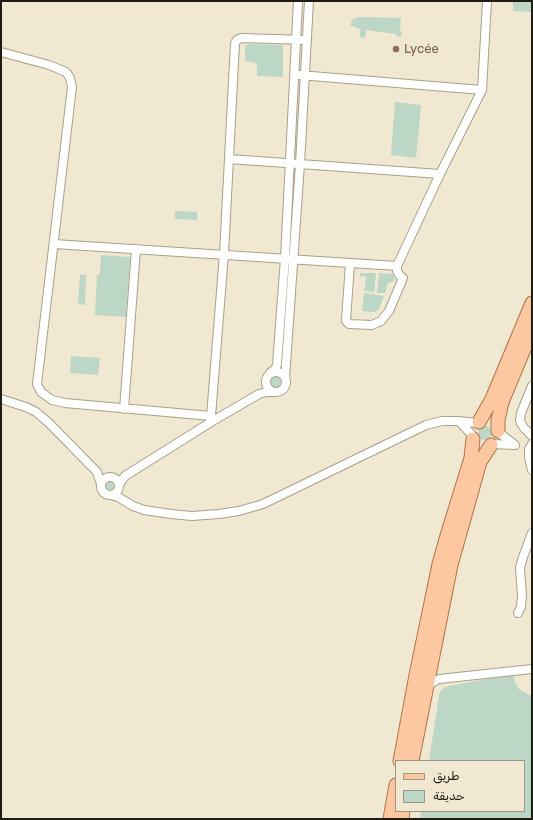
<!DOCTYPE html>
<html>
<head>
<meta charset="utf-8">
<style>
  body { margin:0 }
  #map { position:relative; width:533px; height:820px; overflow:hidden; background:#f1e8d1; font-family:Rubik,Cairo,sans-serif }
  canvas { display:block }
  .frame { position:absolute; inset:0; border:2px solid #1f1c14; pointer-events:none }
  .legend { position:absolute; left:395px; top:760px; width:130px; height:52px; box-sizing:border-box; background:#f1e8d1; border:1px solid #9d9685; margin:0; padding:5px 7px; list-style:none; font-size:12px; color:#1f1c14 }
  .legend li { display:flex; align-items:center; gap:8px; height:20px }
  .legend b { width:20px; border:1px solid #9d9685 }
</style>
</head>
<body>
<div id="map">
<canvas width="533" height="820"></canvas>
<div class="frame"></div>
<ul class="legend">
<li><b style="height:5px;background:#fdc7a1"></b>طريق</li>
<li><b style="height:11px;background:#bdd7c6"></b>حديقة</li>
</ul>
</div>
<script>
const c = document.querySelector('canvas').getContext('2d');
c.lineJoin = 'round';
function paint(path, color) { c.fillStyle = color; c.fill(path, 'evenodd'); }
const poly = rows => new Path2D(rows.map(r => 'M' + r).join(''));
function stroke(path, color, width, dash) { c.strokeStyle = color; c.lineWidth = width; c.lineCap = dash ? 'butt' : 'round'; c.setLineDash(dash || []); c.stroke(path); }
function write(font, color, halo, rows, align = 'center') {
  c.font = font + ' Rubik,sans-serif'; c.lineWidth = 3.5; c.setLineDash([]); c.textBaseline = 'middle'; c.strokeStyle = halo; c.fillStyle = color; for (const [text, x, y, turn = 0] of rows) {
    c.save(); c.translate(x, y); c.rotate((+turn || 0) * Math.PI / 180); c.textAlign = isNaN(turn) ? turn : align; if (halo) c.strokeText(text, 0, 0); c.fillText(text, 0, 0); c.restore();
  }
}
const green = poly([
  [513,1,532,1,532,12,513,11],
  [358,17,401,18,400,28,402,35,400,37,397,36,396,34,366,30,365,38,360,37,360,29,350,25,353,19],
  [249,44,283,45,283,77,257,76,257,66,255,63,252,62,245,61,245,49,246,45],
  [395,102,421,105,416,158,391,155],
  [175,211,197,212,197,220,175,219],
  [101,255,130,257,126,317,95,315,97,275,100,274],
  [360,273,376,273,374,292,364,291,366,277,360,276],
  [379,273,393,274,394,276,394,281,388,283,385,293,377,293],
  [80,275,86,275,85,305,78,304],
  [364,293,384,296,379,309,375,312,371,312,362,311],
  [71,356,100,358,98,375,70,373],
  '269 382a7 7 0 1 1 14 0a7 7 0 1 1-14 0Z',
  '478 433a7 7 0 1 1 14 0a7 7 0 1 1-14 0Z',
  '103 486a7 7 0 1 1 14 0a7 7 0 1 1-14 0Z',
  [513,674,516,684,519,689,525,693,532,696,532,819,420,819,421,811,524,811,524,761,429,761,439,695,440,692,442,689,449,686]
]);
const street = poly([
  [1,52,49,65,66,72,70,78,72,87,37,384,41,392,52,400,65,403,211,416,211,422],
  [299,75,482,90],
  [229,159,440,174],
  [54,244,397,266,440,174,482,90,487,1],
  [350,263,346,321,349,324,372,325,381,321,389,311,403,278,400,276,397,271,397,266],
  '266 382a10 10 0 1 1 20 0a10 10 0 1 1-20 0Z',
  [270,373,275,369,277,365,285,258,298,1],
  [285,378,300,164,309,1],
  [532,386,521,413,520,420,521,423,524,428,532,436],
  [1,399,26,407,36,412,49,423,97,472,101,484],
  [124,409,136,249],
  [211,416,224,254,235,43,237,40,241,38,307,40],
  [459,421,472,435],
  [492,444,515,445,498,432],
  [532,444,529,449,529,457,532,470],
  '101 486a9 9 0 1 1 18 0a9 9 0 1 1-18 0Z',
  [120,484,122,480,125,476,211,422,259,394,266,392,275,392],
  [111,495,118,497,133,506,144,510,171,514,192,516,219,514,239,511,263,504,426,425,442,421,459,421,476,423],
  [518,613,521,607,522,596,520,568,523,557,532,533],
  [427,688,433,682,439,679,532,669]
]);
const primary = poly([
  [479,422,492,399,532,303],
  [498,431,498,420,502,402,532,330],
  [400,761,416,675,439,564,446,539,471,458,473,439],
  [412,761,451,565,480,462,491,445],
  [390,819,396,785],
  [402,819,403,811]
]);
const markers = [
  [396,49,4,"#8d6e63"]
];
const educationNames = [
  ["Lycée",404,49]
];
paint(green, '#bdd7c6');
stroke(street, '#a8a08b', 10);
stroke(primary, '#ae7347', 15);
stroke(street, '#fff', 8);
stroke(primary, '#fdc7a1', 13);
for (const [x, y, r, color] of markers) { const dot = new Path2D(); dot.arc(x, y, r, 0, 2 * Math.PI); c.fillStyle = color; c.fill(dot); stroke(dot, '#f1e8d1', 1.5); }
write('13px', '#785e54', '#f1e8d1', educationNames, 'left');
</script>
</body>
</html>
